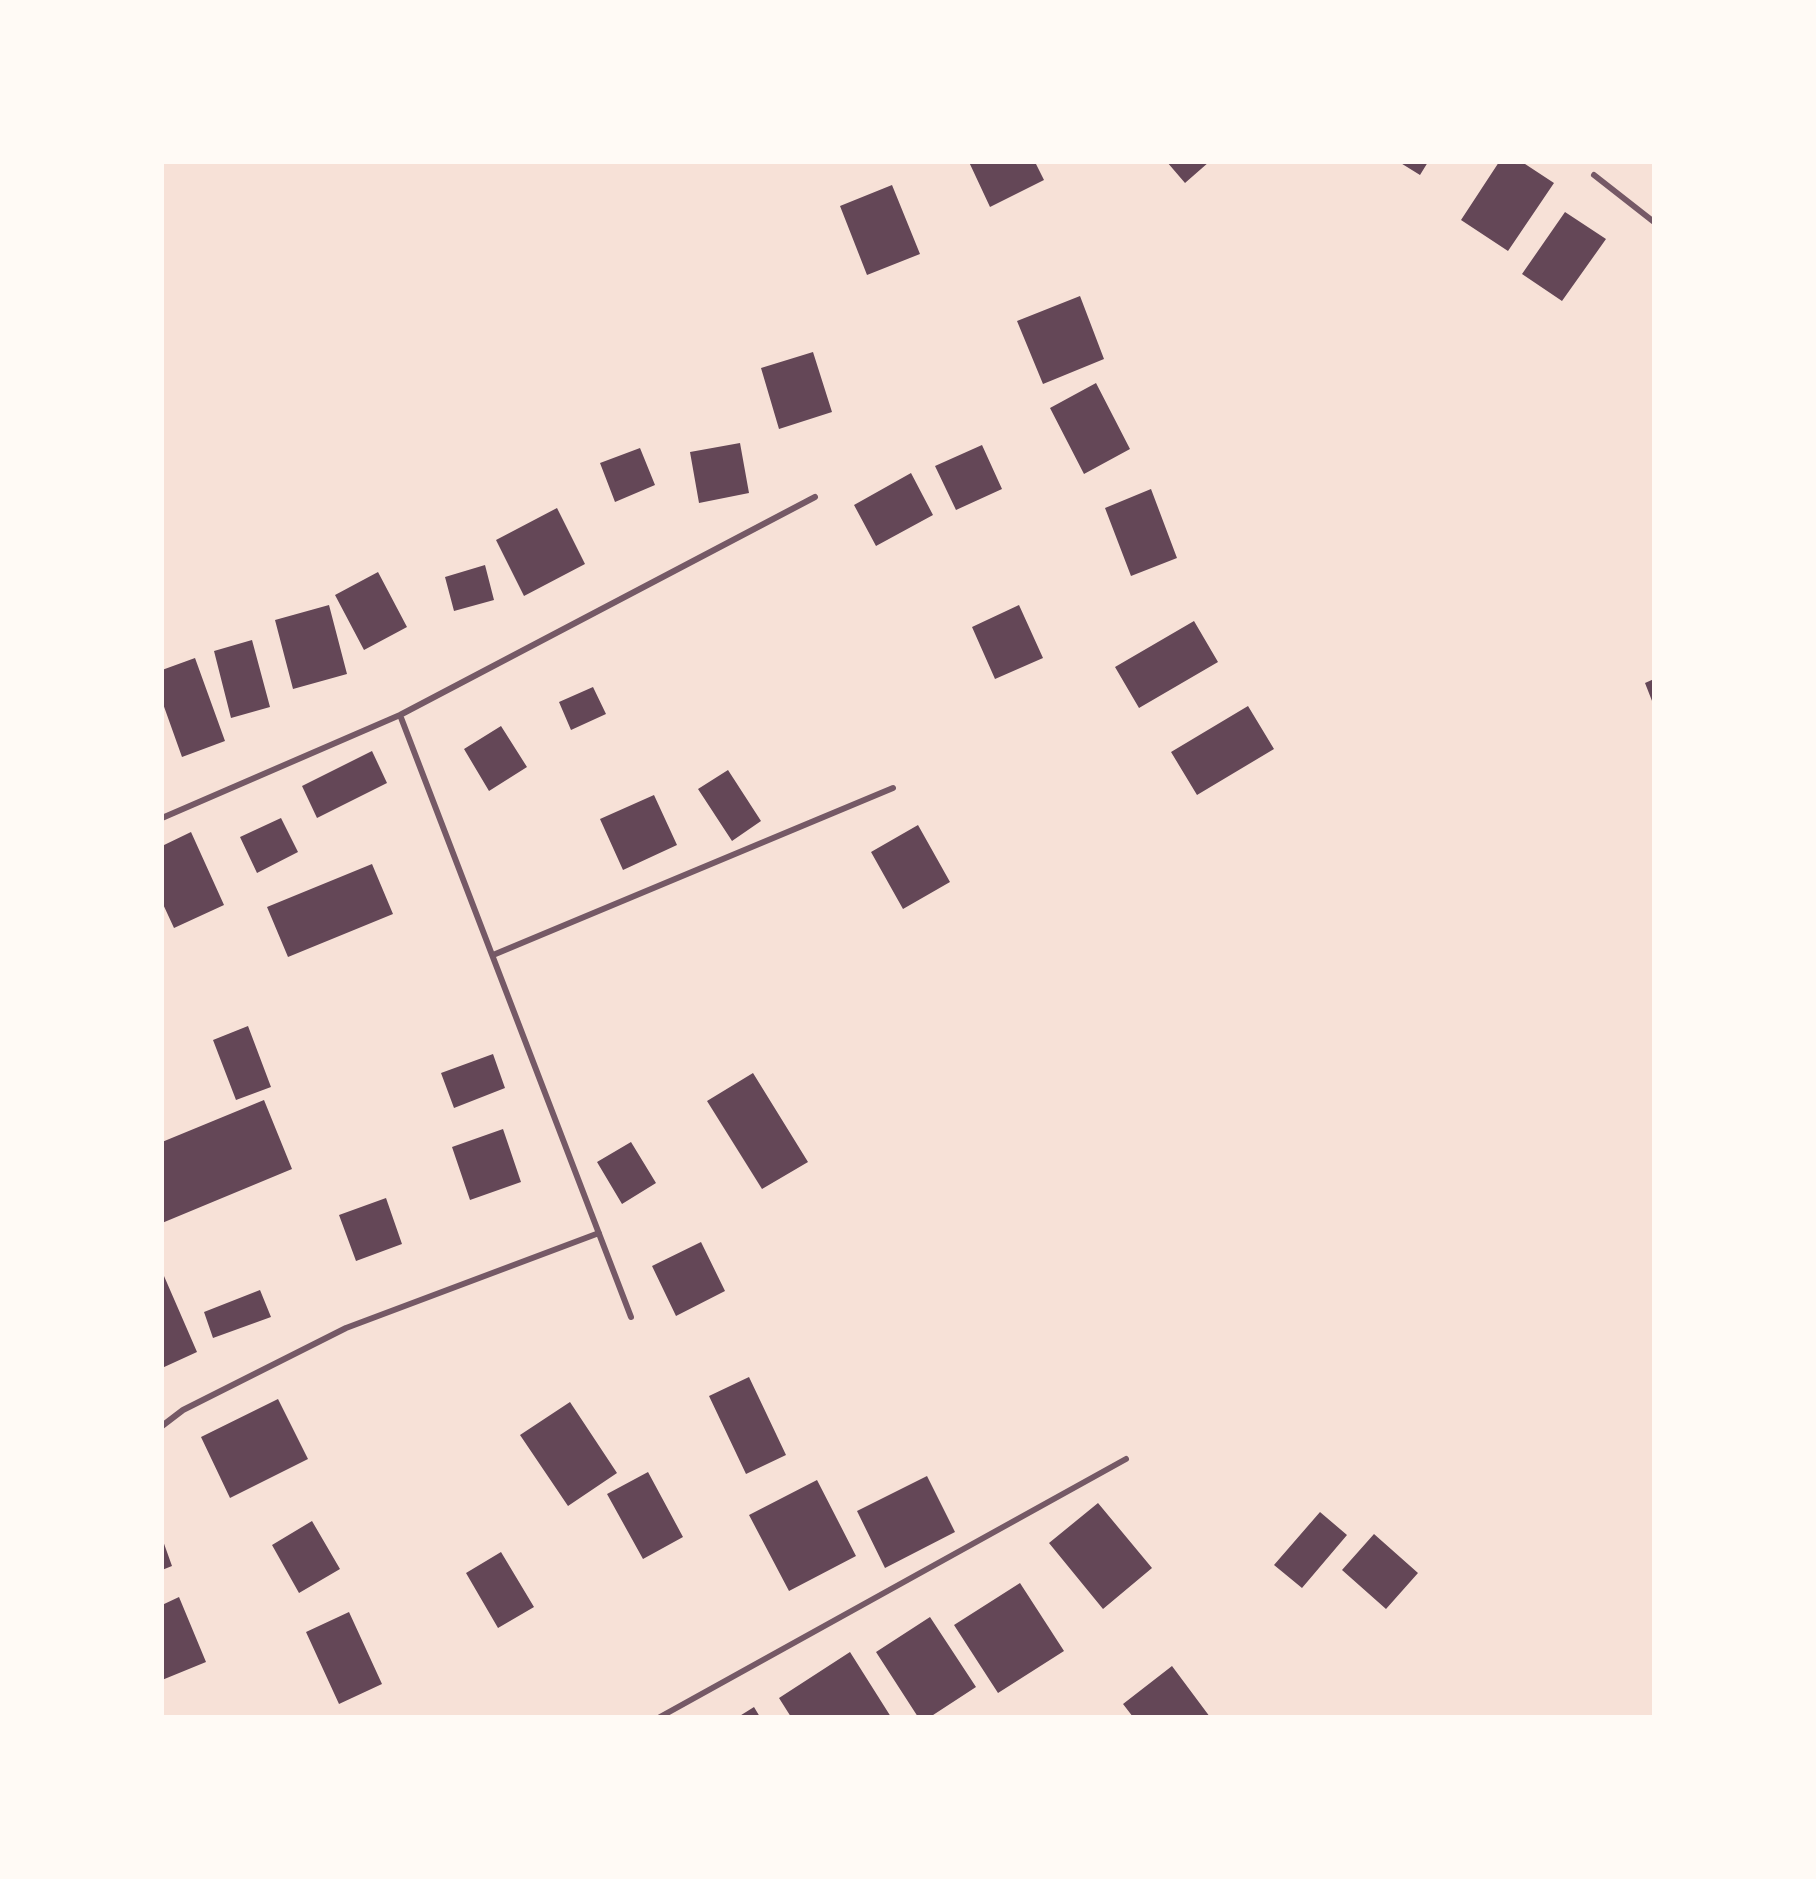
<!DOCTYPE html>
<html>
<head>
<meta charset="utf-8">
<style>
  body { margin:0 }
  #map { position:relative; width:1816px; height:1879px; overflow:hidden; background:#f7e1d7; font-family:"Fira Sans Condensed",sans-serif }
  canvas { display:block }
  .frame { position:absolute; inset:0; border:164px solid #fffaf5; pointer-events:none }
</style>
</head>
<body>
<div id="map">
<canvas width="1816" height="1879"></canvas>
<div class="frame"></div>
</div>
<script>
const c = document.querySelector('canvas').getContext('2d');
c.lineJoin = 'round';
function paint(path, color) { c.fillStyle = color; c.fill(path, 'evenodd'); }
const poly = rows => new Path2D(rows.map(r => 'M' + r).join(''));
function stroke(path, color, width, dash) { c.strokeStyle = color; c.lineWidth = width; c.lineCap = dash ? 'butt' : 'round'; c.setLineDash(dash || []); c.stroke(path); }
const building = poly([
  [969,162,1035,162,1044,180,990,207],
  [1167,162,1209,162,1185,183],
  [1399,162,1428,162,1420,175],
  [1499,162,1522,162,1554,183,1508,251,1461,220],
  [892,185,920,254,867,275,840,206],
  [1565,212,1606,239,1562,301,1522,274],
  [1080,296,1104,359,1043,384,1017,321],
  [813,352,832,412,779,429,761,368],
  [1096,383,1130,449,1084,474,1050,408],
  [740,443,749,493,699,503,690,452],
  [982,445,1002,489,956,510,935,466],
  [640,448,655,485,615,502,600,463],
  [911,473,933,515,876,546,854,505],
  [1151,489,1177,558,1131,576,1105,508],
  [557,508,585,564,524,596,496,540],
  [485,565,494,600,454,611,445,577],
  [378,572,407,627,364,650,335,595],
  [329,605,347,674,293,689,275,620],
  [1019,605,1043,658,995,679,972,627],
  [1194,621,1218,662,1139,708,1115,667],
  [252,640,270,707,231,718,214,651],
  [195,658,225,741,182,757,162,701,162,670],
  [1654,679,1654,706,1645,683],
  [593,687,606,714,571,730,559,702],
  [1248,706,1274,749,1197,795,1171,752],
  [501,726,527,767,489,791,464,749],
  [372,751,387,783,317,818,302,786],
  [728,770,761,821,732,841,698,789],
  [654,795,677,845,623,870,600,819],
  [281,818,298,852,257,873,240,837],
  [918,825,950,882,903,909,871,852],
  [191,832,224,905,174,928,162,902,162,846],
  [372,864,393,914,288,957,267,907],
  [248,1026,271,1087,236,1100,213,1040],
  [493,1054,505,1088,454,1108,441,1073],
  [753,1073,808,1162,762,1189,707,1101],
  [264,1100,292,1169,162,1223,162,1142],
  [503,1129,521,1182,470,1200,452,1147],
  [631,1142,656,1183,622,1204,597,1162],
  [386,1198,402,1244,356,1261,339,1215],
  [701,1242,725,1291,676,1316,652,1266],
  [162,1276,164,1276,197,1352,162,1368],
  [260,1290,271,1317,213,1338,204,1312],
  [749,1377,786,1455,746,1474,709,1396],
  [278,1399,308,1459,230,1498,201,1437],
  [570,1402,617,1473,568,1506,520,1435],
  [648,1472,683,1537,643,1559,607,1494],
  [927,1476,955,1532,885,1568,857,1511],
  [817,1480,856,1556,789,1591,749,1515],
  [1098,1503,1152,1568,1103,1609,1049,1543],
  [1320,1512,1347,1535,1302,1588,1274,1565],
  [312,1521,340,1569,299,1593,272,1545],
  [1374,1534,1418,1573,1386,1609,1342,1570],
  [162,1538,172,1566,162,1570],
  [501,1552,534,1607,498,1628,466,1573],
  [1020,1583,1064,1651,998,1693,954,1625],
  [179,1597,206,1662,162,1680,162,1605],
  [349,1612,382,1684,339,1704,306,1632],
  [930,1617,976,1687,930,1717,918,1717,876,1652],
  [850,1652,891,1717,791,1717,779,1698],
  [1172,1666,1210,1717,1133,1717,1123,1704],
  [754,1707,760,1717,738,1717]
]);
const minor = poly([
  [1594,175,1654,222],
  [400,715,631,1317],
  [162,818,400,715,815,497],
  [493,955,893,788],
  [162,1426,183,1410,346,1328,599,1233],
  [660,1717,1126,1459]
]);
paint(building, '#644757');
stroke(minor, '#755966', 6);
</script>
</body>
</html>
